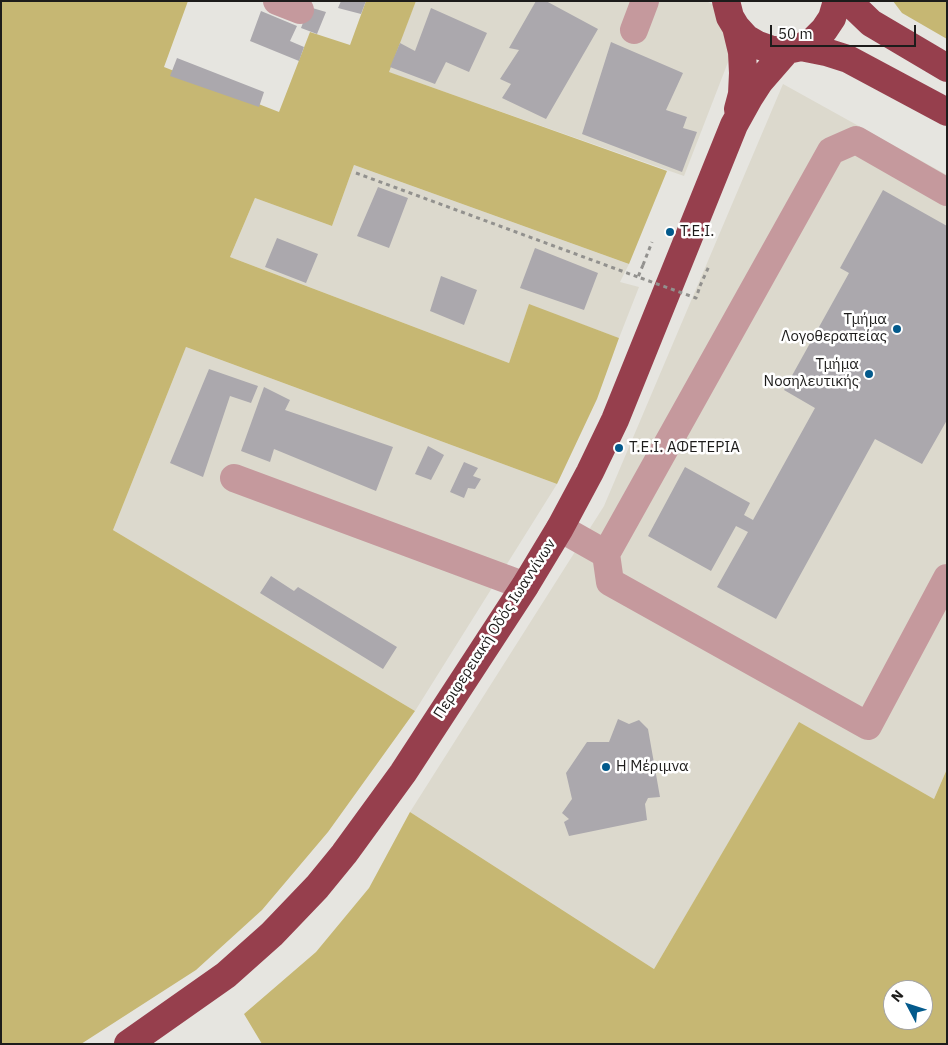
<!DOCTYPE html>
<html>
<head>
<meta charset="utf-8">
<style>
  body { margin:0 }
  #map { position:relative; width:948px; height:1045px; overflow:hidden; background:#e6e5e0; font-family:"IBM Plex Sans",sans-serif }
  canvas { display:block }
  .frame { position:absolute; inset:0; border:2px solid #1d1c1b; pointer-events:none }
  .north { position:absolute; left:883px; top:980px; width:50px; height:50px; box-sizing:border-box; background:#fff; border:1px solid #a5a4a4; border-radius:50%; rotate:310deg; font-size:14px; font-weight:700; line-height:20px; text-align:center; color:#1d1c1b }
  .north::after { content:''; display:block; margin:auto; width:18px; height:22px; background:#035a8c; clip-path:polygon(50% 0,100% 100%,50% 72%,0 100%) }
  .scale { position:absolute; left:770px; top:25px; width:146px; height:22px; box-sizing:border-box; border:2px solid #1d1c1b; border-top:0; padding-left:6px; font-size:15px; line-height:18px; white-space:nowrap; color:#1d1c1b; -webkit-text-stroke:4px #fff; paint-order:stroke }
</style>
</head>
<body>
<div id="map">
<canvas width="948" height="1045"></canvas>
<div class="frame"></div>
<div class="north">N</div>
<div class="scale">50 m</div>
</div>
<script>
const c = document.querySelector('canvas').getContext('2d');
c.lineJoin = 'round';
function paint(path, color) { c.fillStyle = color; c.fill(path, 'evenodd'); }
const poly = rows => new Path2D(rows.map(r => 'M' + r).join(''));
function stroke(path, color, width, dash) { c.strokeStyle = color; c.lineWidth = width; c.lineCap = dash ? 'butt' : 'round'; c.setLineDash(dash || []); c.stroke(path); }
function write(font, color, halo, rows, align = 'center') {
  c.font = font + ' "IBM Plex Sans",sans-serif'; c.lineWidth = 5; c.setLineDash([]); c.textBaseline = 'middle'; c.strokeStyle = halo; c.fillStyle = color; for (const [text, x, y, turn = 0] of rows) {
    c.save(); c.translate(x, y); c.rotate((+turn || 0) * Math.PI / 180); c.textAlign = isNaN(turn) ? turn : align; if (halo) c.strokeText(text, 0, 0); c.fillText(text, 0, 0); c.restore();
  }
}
const built = poly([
  [416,1,706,1,716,6,730,57,684,176,388,72],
  [783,84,947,175,947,769,934,799,799,723,654,969,410,812,604,506],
  [354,165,629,264,620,282,639,287,619,338,529,305,509,363,230,257,255,198,332,226],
  [186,347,557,484,415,711,113,530]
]);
const green = poly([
  [1,1,188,1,164,67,279,112,310,32,350,45,366,1,416,1,389,72,667,171,629,264,354,165,332,226,255,198,230,257,509,363,529,304,619,338,597,399,557,484,186,347,113,530,415,711,328,832,262,910,196,970,81,1044,1,1044],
  [893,1,947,1,947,39,902,13],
  [799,722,934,799,947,769,947,1044,262,1044,244,1014,316,952,369,888,410,812,654,969],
  [893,990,923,990,923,1020,893,1020]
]);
const building = poly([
  [341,1,366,1,361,14,338,8],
  [536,1,546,1,598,29,546,119,502,98,511,84,500,79,519,50,509,48],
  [309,7,326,12,317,34,301,28],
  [431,8,487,33,469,72,446,62,435,84,390,67,400,43,415,51],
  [261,11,297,26,290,41,304,47,299,61,250,41],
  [611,42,683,73,666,110,687,117,683,128,697,132,682,172,582,134],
  [177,58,264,92,259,107,170,76],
  [378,187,408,198,389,248,357,236],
  [883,190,947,226,947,420,922,464,875,439,776,619,717,587,748,532,736,526,711,571,648,536,685,467,750,503,744,515,753,520,815,408,784,390,849,273,840,268],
  [277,238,318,254,306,283,265,267],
  [535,248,598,273,584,310,520,288],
  [441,276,477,290,464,325,430,311],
  [209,369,258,386,251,403,230,396,203,477,170,463],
  [264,387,290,400,285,410,393,447,376,491,274,449,270,462,241,451],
  [428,446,444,455,431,480,415,474],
  [464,462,478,468,473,476,481,479,475,489,468,488,464,498,450,492],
  [271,576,294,591,298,587,397,647,383,669,260,593],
  [618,719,629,724,639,720,648,729,660,797,648,798,645,804,647,820,569,836,564,822,569,819,562,813,572,799,566,773,587,742,609,742]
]);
const path = poly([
  [356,173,638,277],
  [643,265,652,242],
  [700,286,709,266]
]);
const minor = poly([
  [277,1,300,10],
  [634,30,645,1],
  [234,478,525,586],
  [560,528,606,554,610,582,868,726,947,578],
  [606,554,831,151,856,140,947,192]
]);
const highway = poly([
  [726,1,730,17,736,27,746,38,758,45,772,50,787,50,801,47,814,40,824,30,832,18,837,1],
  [848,1,871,23,947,68],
  [736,27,742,52,743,73,742,94,738,109],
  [801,47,826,52,848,59,947,112],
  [128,1044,226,975,272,934,317,887,344,854,403,773,525,586,560,528,590,472,615,420,734,125,749,98,760,81,787,50]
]);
const pathBridge = poly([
  [643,265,638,277,696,298,700,286]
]);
const markers = [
  [670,232,5,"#035a8c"],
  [897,329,5,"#035a8c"],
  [869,374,5,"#035a8c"],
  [619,448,5,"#035a8c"],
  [606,767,5,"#035a8c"]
];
const poiNames = [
  ["Τ.Ε.Ι.",680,232],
  ["Τμήμα",887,320,"right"],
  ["Λογοθεραπείας",887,337,"right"],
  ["Τμήμα",859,365,"right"],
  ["Νοσηλευτικής",859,382,"right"],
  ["Τ.Ε.Ι. ΑΦΕΤΕΡΙΑ",629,448],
  ["Η Μέριμνα",616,767]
];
const streetNames = [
  ["Περιφερειακή Οδός Ιωαννίνων",495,629,-57]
];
paint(built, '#dcd9cd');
paint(green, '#c6b773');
paint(building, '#aba8ad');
stroke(path, '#92918e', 3, [4, 4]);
stroke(minor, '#c5999d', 28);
stroke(highway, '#963f4d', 28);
stroke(pathBridge, '#92918e', 3, [4, 4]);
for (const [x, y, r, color] of markers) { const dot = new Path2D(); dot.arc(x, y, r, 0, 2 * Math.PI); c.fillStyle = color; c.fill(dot); stroke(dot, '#fff', 2); }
write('15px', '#1d1c1b', '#fff', poiNames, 'left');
write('15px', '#1d1c1b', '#fff', streetNames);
</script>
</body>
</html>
